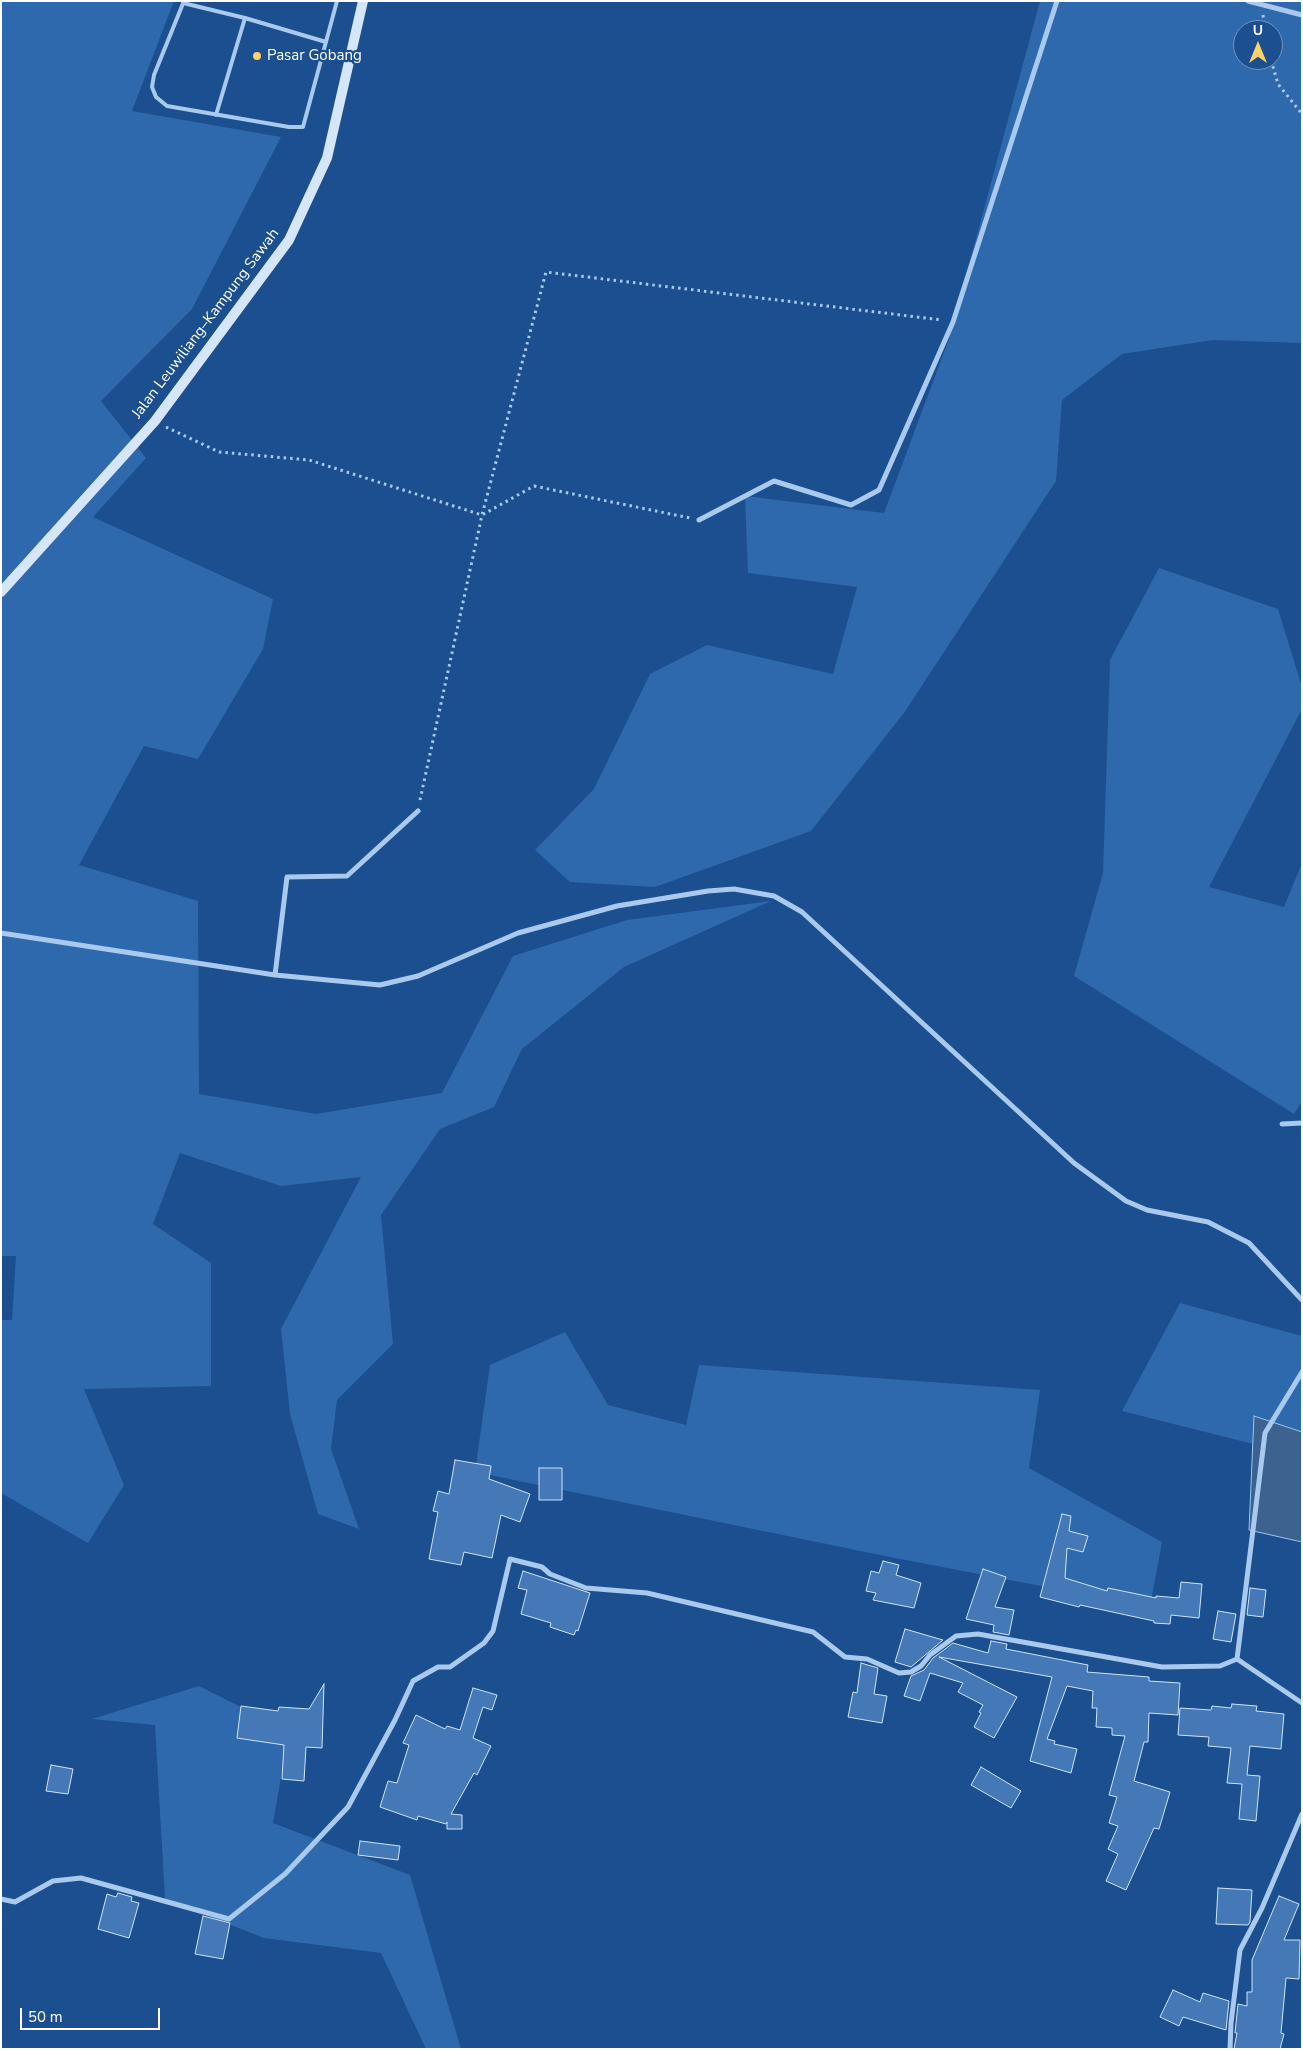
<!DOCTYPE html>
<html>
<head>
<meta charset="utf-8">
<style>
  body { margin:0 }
  #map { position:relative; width:1303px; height:2050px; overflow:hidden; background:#1b4f8f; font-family:"Nunito Sans",sans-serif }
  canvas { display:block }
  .frame { position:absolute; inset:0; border:2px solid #fff; pointer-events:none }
  .north { position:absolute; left:1233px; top:20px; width:50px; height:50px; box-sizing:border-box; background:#1b4f8f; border:1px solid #7695bc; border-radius:50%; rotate:0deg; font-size:14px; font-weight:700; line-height:20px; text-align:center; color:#fff }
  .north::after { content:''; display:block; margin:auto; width:18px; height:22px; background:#ffd166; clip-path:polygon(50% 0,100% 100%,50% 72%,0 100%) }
  .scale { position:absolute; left:20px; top:2008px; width:140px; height:22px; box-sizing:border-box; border:2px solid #fff; border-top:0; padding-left:6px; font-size:15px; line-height:18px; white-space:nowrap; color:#fff; -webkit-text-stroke:4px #1b4f8f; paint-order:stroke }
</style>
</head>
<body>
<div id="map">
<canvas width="1303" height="2050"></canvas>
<div class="frame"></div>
<div class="north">U</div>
<div class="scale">50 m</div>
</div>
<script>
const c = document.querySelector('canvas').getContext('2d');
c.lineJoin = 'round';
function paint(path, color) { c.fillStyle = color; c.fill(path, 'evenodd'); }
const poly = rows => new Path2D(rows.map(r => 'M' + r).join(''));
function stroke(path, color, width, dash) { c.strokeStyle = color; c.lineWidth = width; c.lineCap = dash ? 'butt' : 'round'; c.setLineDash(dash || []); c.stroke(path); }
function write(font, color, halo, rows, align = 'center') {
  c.font = font + ' "Nunito Sans",sans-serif'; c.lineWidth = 4.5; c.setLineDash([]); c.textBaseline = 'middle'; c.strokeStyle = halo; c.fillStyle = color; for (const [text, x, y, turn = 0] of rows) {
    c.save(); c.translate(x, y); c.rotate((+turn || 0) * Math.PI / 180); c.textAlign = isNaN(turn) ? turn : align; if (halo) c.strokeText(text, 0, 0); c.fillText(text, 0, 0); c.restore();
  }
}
const green = poly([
  [1,1,174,1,132,111,281,137,192,309,101,401,146,458,93,517,273,599,263,649,198,759,144,746,79,865,198,901,199,1094,316,1114,442,1093,513,956,627,920,771,901,624,967,522,1049,494,1107,440,1129,381,1215,393,1344,337,1400,331,1449,359,1529,318,1514,290,1414,281,1329,361,1177,281,1186,180,1153,153,1224,211,1263,211,1386,84,1389,124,1485,88,1543,1,1493,1,1320,12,1320,16,1256,1,1256],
  [1040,1,1302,1,1302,343,1213,340,1122,354,1062,400,1056,481,904,713,811,831,655,887,570,882,535,850,594,789,650,674,707,645,833,674,857,587,748,573,745,496,884,513,949,339],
  [1243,30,1273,30,1273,60,1243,60],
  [1159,568,1278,609,1302,687,1302,709,1209,887,1284,907,1302,863,1302,1101,1294,1114,1074,976,1103,873,1110,660],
  [1180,1303,1302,1336,1302,1432,1254,1417,1253,1444,1122,1411],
  [565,1332,608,1405,686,1425,699,1365,1040,1390,1029,1468,1162,1542,1150,1607,885,1556,475,1472,490,1365],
  [199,1686,289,1731,273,1823,410,1875,461,2049,426,2049,381,1953,264,1938,165,1899,155,1725,92,1719]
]);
const water = poly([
  [1254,1416,1302,1432,1302,1542,1249,1530,1254,1416]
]);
const building = poly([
  [455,1460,491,1466,489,1479,530,1494,520,1522,501,1515,492,1558,464,1552,461,1565,429,1559,438,1512,433,1511,438,1491,449,1494,455,1460],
  [539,1468,562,1468,562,1500,539,1500,539,1468],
  [1062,1514,1071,1516,1069,1531,1088,1536,1083,1552,1067,1548,1065,1578,1107,1591,1108,1588,1156,1598,1156,1596,1179,1598,1181,1582,1202,1584,1199,1618,1171,1615,1170,1624,1154,1623,1154,1621,1080,1605,1079,1607,1040,1597,1062,1514],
  [883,1561,899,1565,896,1575,921,1583,914,1608,873,1600,876,1593,866,1591,871,1571,879,1573,883,1561],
  [983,1569,1006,1577,995,1607,1014,1610,1009,1635,993,1632,994,1625,966,1619,983,1569],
  [523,1571,590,1593,578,1631,576,1630,574,1635,550,1627,551,1623,521,1614,527,1590,518,1588,523,1571],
  [1250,1588,1266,1590,1263,1617,1247,1615,1250,1588],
  [1218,1611,1236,1614,1231,1642,1213,1639,1218,1611],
  [905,1629,943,1640,911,1667,895,1662,905,1629],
  [991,1641,1007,1644,1006,1649,1088,1665,1087,1672,1149,1677,1149,1681,1180,1683,1178,1715,1149,1713,1148,1742,1144,1742,1134,1781,1170,1792,1159,1829,1154,1828,1126,1890,1106,1881,1118,1854,1108,1849,1118,1826,1109,1823,1117,1797,1109,1795,1125,1736,1112,1735,1112,1728,1096,1727,1097,1708,1092,1708,1093,1691,1067,1686,1047,1739,1055,1741,1054,1744,1077,1749,1071,1773,1030,1761,1052,1677,939,1657,1017,1697,994,1738,974,1727,981,1713,979,1712,983,1705,958,1692,963,1683,930,1673,920,1701,904,1696,911,1676,924,1670,933,1658,953,1643,988,1653,991,1641],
  [861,1663,878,1668,874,1694,887,1696,882,1723,848,1717,853,1692,857,1693,861,1663],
  [324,1684,322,1748,306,1747,304,1781,282,1779,284,1745,237,1738,241,1706,278,1711,279,1707,309,1709,324,1684],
  [473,1688,497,1695,492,1710,483,1707,473,1738,491,1746,477,1775,474,1773,451,1814,462,1815,462,1829,447,1829,447,1822,446,1824,418,1816,417,1820,380,1807,388,1781,397,1783,409,1745,403,1743,416,1715,445,1729,447,1726,460,1730,473,1688],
  [1232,1704,1257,1706,1256,1711,1284,1714,1281,1749,1250,1746,1247,1775,1260,1776,1256,1821,1239,1819,1242,1784,1227,1783,1231,1748,1208,1746,1209,1737,1178,1735,1180,1708,1211,1710,1212,1706,1231,1708,1232,1704],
  [51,1765,73,1769,68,1794,46,1791,51,1765],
  [981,1767,1021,1791,1011,1808,971,1785,981,1767],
  [360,1841,400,1846,398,1860,358,1855,360,1841],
  [1218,1888,1252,1890,1250,1922,1248,1925,1216,1924,1218,1888],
  [118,1893,132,1897,131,1901,139,1903,129,1938,98,1929,107,1894,116,1897,118,1893],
  [1279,1896,1299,1904,1284,1940,1300,1940,1299,1979,1286,1978,1281,2033,1284,2034,1280,2049,1234,2049,1237,2033,1235,2033,1238,2004,1247,2006,1247,1992,1252,1992,1252,1960,1279,1896],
  [203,1916,230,1923,223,1959,195,1954,203,1916],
  [1173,1990,1200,2002,1203,1993,1229,2001,1226,2030,1183,2017,1179,2026,1160,2017,1173,1990]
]);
const path = poly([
  [1263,15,1265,30],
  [1271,60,1278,84,1302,114],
  [166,427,219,452,309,460,482,515,534,486,690,518],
  [420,800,482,515,546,272,942,320]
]);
const service = poly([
  [184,1,154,75,152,87,156,97,167,106,289,127,303,127,337,1],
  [183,3,245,18,216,115],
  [245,18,326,42]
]);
const minor = poly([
  [1248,1,1302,15],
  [699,520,774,481,851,505,879,490,953,322,1057,1],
  [1,933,275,975,380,985,418,976,518,933,617,906,708,891,734,889,774,896,802,912,1074,1163,1126,1201,1147,1210,1208,1222,1249,1243,1302,1300],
  [275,975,287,877,347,876,418,811],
  [1282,1124,1302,1123],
  [1237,1659,1302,1703],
  [1,1899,15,1902,53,1881,81,1878,229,1919,285,1874,348,1807,395,1720,413,1681,438,1667,450,1667,484,1643,493,1631,510,1559,542,1567,550,1574,586,1588,647,1593,813,1632,845,1657,867,1659,899,1673,911,1672,921,1666,930,1655,956,1636,978,1634,1162,1667,1220,1666,1237,1659,1265,1433,1302,1372],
  [1230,2049,1231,2023,1240,1950,1262,1908,1302,1814]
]);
const secondary = poly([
  [1,592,155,421,289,240,327,158,363,1]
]);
const markers = [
  [257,56,5,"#ffd166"]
];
const poiNames = [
  ["Pasar Gobang",267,56]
];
const streetNames = [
  ["Jalan Leuwiliang–Kampung Sawah",206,324,-53]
];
paint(green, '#2e69ad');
paint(water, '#3c6290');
stroke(water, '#9cc4f0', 1);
paint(building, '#4478b7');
stroke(building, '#cfe3fa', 1);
stroke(path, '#a9c9ee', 3, [2.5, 4]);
stroke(service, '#a9c9ee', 4);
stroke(minor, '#a9c9ee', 5);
stroke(secondary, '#d6e6fa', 10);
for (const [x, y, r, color] of markers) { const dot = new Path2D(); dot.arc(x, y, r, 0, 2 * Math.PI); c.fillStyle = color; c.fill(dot); stroke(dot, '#1b4f8f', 2); }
write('15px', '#fff', '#1b4f8f', poiNames, 'left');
write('15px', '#fff', '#1b4f8f', streetNames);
</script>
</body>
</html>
